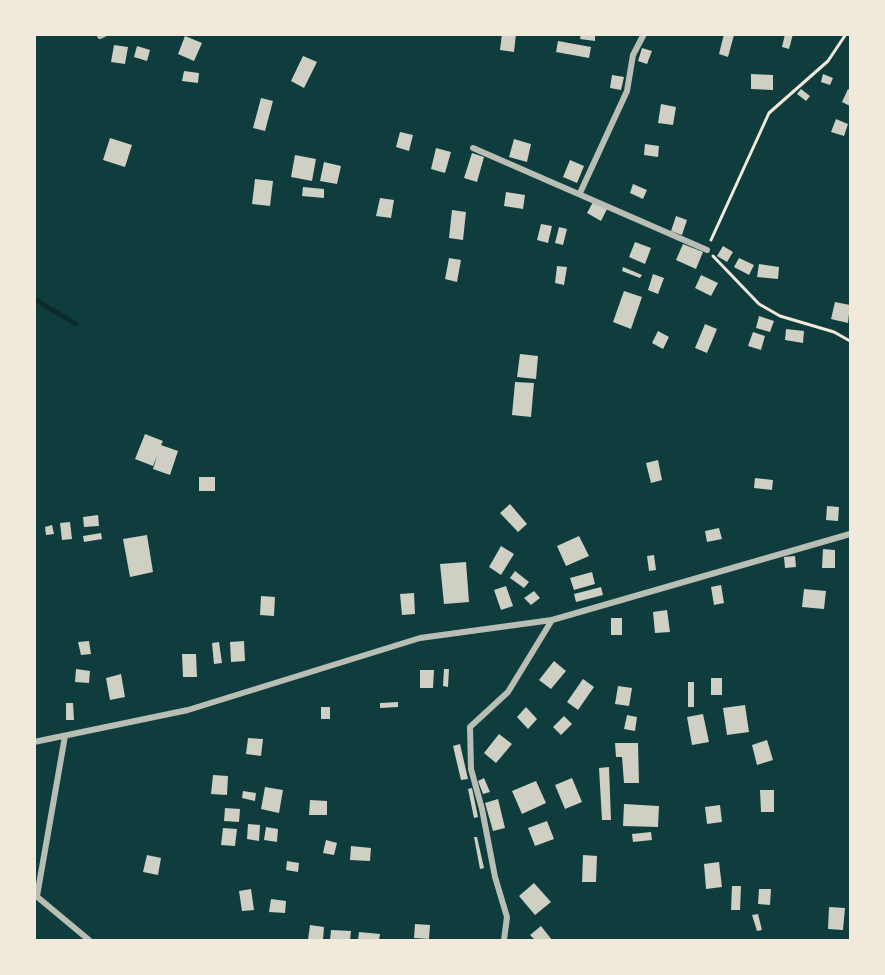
<!DOCTYPE html>
<html>
<head>
<meta charset="utf-8">
<style>
  body { margin:0 }
  #map { position:relative; width:885px; height:975px; overflow:hidden; background:#0f3d3e; font-family:"Source Sans 3",sans-serif }
  canvas { display:block }
  .frame { position:absolute; inset:0; border:36px solid #f1e9da; pointer-events:none }
</style>
</head>
<body>
<div id="map">
<canvas width="885" height="975"></canvas>
<div class="frame"></div>
</div>
<script>
const c = document.querySelector('canvas').getContext('2d');
c.lineJoin = 'round';
const poly = rows => new Path2D(rows.map(r => 'M' + r).join(''));
function stroke(path, color, width, dash) { c.strokeStyle = color; c.lineWidth = width; c.lineCap = dash ? 'butt' : 'round'; c.setLineDash(dash || []); c.stroke(path); }
function paint(path, color) { c.fillStyle = color; c.fill(path, 'evenodd'); }
const stream = poly([
  [34,299,76,324]
]);
const building = poly([
  [502,34,516,34,514,52,500,50],
  [581,34,595,34,595,41,580,39],
  [724,34,734,35,728,57,719,54],
  [785,34,793,34,789,49,782,47],
  [185,36,202,43,194,61,178,54],
  [558,41,591,47,589,58,556,52],
  [114,45,128,47,125,64,111,62],
  [137,46,150,50,147,61,134,57],
  [642,48,652,51,647,64,638,61],
  [303,56,317,62,304,88,291,81],
  [184,71,199,73,198,83,182,81],
  [751,74,773,75,773,90,751,89],
  [823,74,833,78,830,85,821,82],
  [612,75,624,77,621,90,610,88],
  [801,89,810,96,806,101,797,94],
  [848,89,850,90,850,106,842,102],
  [261,98,273,101,265,131,253,128],
  [661,104,676,107,673,125,658,123],
  [836,119,848,124,844,136,831,132],
  [400,132,413,135,409,151,396,147],
  [110,138,132,145,125,167,103,160],
  [514,139,531,144,527,162,509,157],
  [645,144,659,146,658,157,644,155],
  [436,148,451,152,445,173,431,169],
  [472,153,484,157,477,182,464,178],
  [295,155,316,159,312,181,291,177],
  [570,160,584,166,577,183,563,177],
  [324,162,341,166,337,184,320,181],
  [255,179,273,181,270,206,252,204],
  [633,184,647,190,643,199,630,193],
  [303,187,324,189,324,198,302,196],
  [506,192,525,195,523,209,504,206],
  [380,198,394,200,391,218,376,216],
  [593,202,607,209,601,221,587,213],
  [452,210,466,212,463,240,449,238],
  [676,216,687,220,682,235,671,231],
  [541,224,552,226,548,243,537,240],
  [559,227,567,229,563,245,555,243],
  [635,242,651,248,645,264,629,257],
  [683,244,703,252,696,269,676,260],
  [723,246,733,252,727,262,717,256],
  [449,258,461,260,457,282,445,279],
  [739,258,754,265,749,275,734,267],
  [759,264,779,267,778,279,757,277],
  [557,266,567,267,564,285,555,283],
  [623,267,642,275,640,278,622,271],
  [653,274,664,278,658,294,648,290],
  [701,275,718,283,711,296,695,288],
  [624,291,642,297,631,329,613,322],
  [835,302,850,305,848,323,831,319],
  [759,316,774,321,770,332,756,328],
  [705,324,717,329,707,353,695,348],
  [786,329,804,331,803,343,785,340],
  [658,331,669,337,663,349,652,343],
  [753,332,765,336,761,350,748,346],
  [520,354,538,356,536,379,517,377],
  [515,382,534,383,531,417,512,415],
  [145,434,163,441,161,445,178,451,170,475,153,469,157,456,153,466,135,459],
  [658,460,662,480,651,483,646,463],
  [199,477,215,477,215,491,199,491],
  [755,478,773,480,772,490,754,488],
  [510,504,527,524,518,532,500,513],
  [827,506,839,507,838,521,826,520],
  [98,515,99,526,84,527,83,517],
  [70,522,72,539,62,540,60,523],
  [52,525,54,534,46,535,45,527],
  [719,528,722,539,707,542,705,531],
  [101,533,102,539,84,542,83,536],
  [147,535,153,572,130,577,123,539],
  [579,536,589,556,566,566,557,546],
  [501,546,514,554,501,575,489,567],
  [823,549,835,550,835,568,822,568],
  [654,555,656,570,649,571,647,556],
  [795,556,796,567,785,568,784,557],
  [466,562,469,602,444,604,440,564],
  [515,571,529,582,524,588,510,578],
  [592,572,595,584,574,590,570,578],
  [721,585,724,603,714,605,711,587],
  [506,586,513,606,501,610,494,590],
  [601,587,603,595,576,602,574,594],
  [804,589,826,591,824,609,802,607],
  [534,591,540,598,531,605,524,598],
  [414,593,415,614,402,615,400,594],
  [261,596,275,597,274,616,260,615],
  [667,610,670,632,655,633,653,612],
  [611,618,622,618,622,635,611,635],
  [89,641,91,654,81,655,78,642],
  [244,641,245,661,231,662,230,642],
  [219,642,222,663,214,664,212,643],
  [182,654,196,654,197,677,183,677],
  [554,661,566,671,551,689,539,680],
  [76,669,90,671,89,683,75,682],
  [444,669,449,669,448,687,443,686],
  [420,670,434,670,433,688,420,688],
  [121,674,125,697,110,700,106,678],
  [711,678,722,678,722,695,711,695],
  [583,679,594,687,578,710,567,702],
  [688,682,694,682,694,707,688,707],
  [618,686,632,688,629,706,615,704],
  [398,702,398,707,380,708,380,703],
  [66,703,73,703,74,720,66,720],
  [745,705,749,732,727,735,723,708],
  [321,707,330,707,330,719,321,719],
  [526,707,537,719,528,729,517,717],
  [703,714,709,742,692,745,687,717],
  [627,715,637,717,635,731,624,729],
  [564,716,572,724,561,735,553,727],
  [499,734,512,744,496,763,484,753],
  [248,738,263,739,261,756,246,754],
  [767,740,773,760,757,765,752,745],
  [615,743,638,743,639,783,624,783,622,757,616,757],
  [460,744,468,779,461,780,453,746],
  [609,767,611,820,602,820,599,768],
  [213,775,228,776,227,795,211,794],
  [484,778,490,792,483,794,478,781],
  [572,778,582,802,565,809,555,785],
  [536,781,546,803,522,814,512,791],
  [265,787,283,790,279,813,261,809],
  [472,788,478,817,474,818,468,789],
  [760,790,774,790,774,812,761,812],
  [243,791,256,793,255,801,242,798],
  [498,799,505,828,493,831,485,803],
  [310,800,327,801,327,815,309,815],
  [624,804,659,806,658,827,623,826],
  [720,805,722,822,707,824,705,807],
  [225,808,240,809,239,822,224,821],
  [547,821,554,839,535,846,528,828],
  [248,824,260,825,259,841,247,839],
  [266,827,278,829,277,842,264,840],
  [223,828,237,829,235,846,221,845],
  [651,832,652,840,633,842,632,834],
  [474,837,477,837,484,868,480,869],
  [326,840,337,843,334,855,323,853],
  [351,846,371,848,370,861,350,860],
  [147,855,161,858,158,875,143,872],
  [583,855,597,856,596,882,582,882],
  [287,861,299,863,298,872,286,870],
  [719,862,722,887,706,889,704,864],
  [534,883,551,902,535,915,519,896],
  [732,886,741,886,740,910,731,910],
  [251,889,254,910,242,911,239,891],
  [759,889,771,889,770,905,758,904],
  [271,899,286,901,285,913,269,912],
  [829,907,845,908,843,930,828,929],
  [758,914,762,930,757,931,752,915],
  [415,924,430,925,429,939,414,938],
  [310,925,324,927,323,940,308,940],
  [541,926,552,940,535,940,530,935],
  [331,930,351,931,350,940,330,940],
  [359,932,380,934,379,940,358,940]
]);
const path = poly([
  [711,240,769,113,828,61,846,34],
  [713,256,759,304,780,316,834,332,850,341]
]);
const minor = poly([
  [100,36,104,34],
  [473,148,707,250],
  [580,193,627,91,633,55,644,34],
  [34,742,188,710,420,638,552,620,850,534],
  [35,895,89,940],
  [37,896,65,736],
  [504,940,507,917,495,877,482,809,471,769,470,727,508,692,552,620]
]);
stroke(stream, '#0a2a2b', 4.5);
paint(building, '#cfcfc3');
stroke(path, '#f1e9da', 3);
stroke(minor, '#b8beb3', 6);
</script>
</body>
</html>
